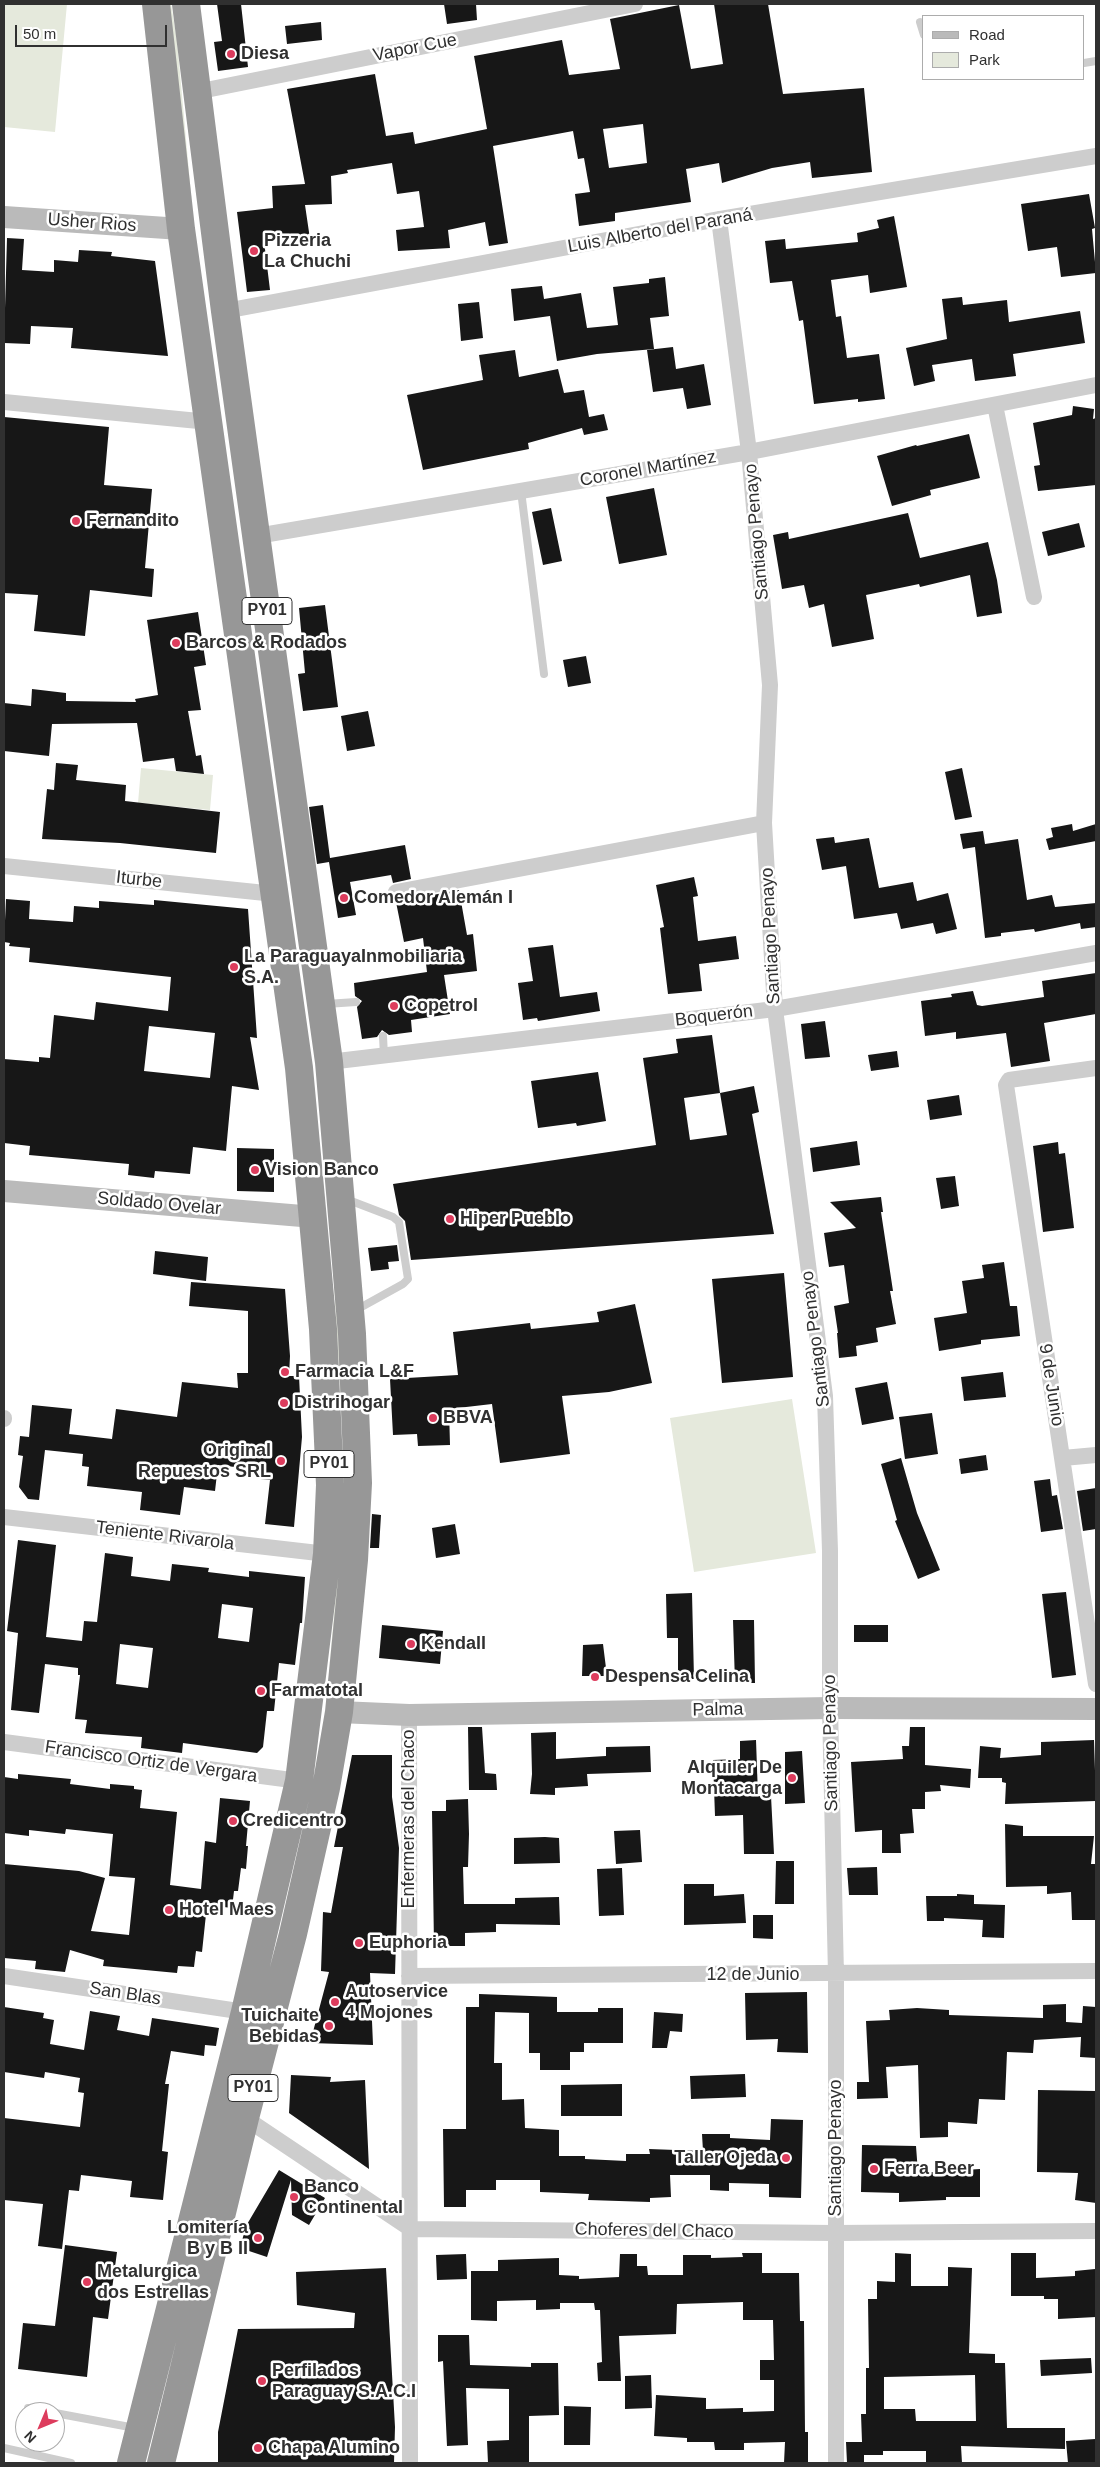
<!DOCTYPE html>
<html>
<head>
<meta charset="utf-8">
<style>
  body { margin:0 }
  #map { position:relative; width:1100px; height:2467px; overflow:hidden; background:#fff; font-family:Arial,sans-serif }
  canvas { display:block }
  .frame { position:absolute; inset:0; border:5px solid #303030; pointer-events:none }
  .legend { position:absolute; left:922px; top:15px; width:162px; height:65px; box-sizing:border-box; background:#fff; border:1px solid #acacac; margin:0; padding:6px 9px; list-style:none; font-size:15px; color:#303030 }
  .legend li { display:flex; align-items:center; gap:10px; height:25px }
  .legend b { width:25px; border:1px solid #acacac }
  .north { position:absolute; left:15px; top:2402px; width:50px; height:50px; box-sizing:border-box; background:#fff; border:1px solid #acacac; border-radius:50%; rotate:225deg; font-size:14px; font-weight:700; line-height:20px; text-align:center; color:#303030 }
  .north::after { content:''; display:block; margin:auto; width:18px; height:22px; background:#dd3c5d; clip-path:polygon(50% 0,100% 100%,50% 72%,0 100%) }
  .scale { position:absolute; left:15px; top:25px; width:152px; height:22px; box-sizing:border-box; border:2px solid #303030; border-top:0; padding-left:6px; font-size:15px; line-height:18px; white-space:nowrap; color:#303030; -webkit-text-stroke:4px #fff; paint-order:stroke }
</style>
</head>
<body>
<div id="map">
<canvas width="1100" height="2467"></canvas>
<div class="frame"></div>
<ul class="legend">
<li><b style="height:6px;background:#bababa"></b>Road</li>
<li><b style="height:14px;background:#e5e9dc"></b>Park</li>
</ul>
<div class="north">N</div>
<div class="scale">50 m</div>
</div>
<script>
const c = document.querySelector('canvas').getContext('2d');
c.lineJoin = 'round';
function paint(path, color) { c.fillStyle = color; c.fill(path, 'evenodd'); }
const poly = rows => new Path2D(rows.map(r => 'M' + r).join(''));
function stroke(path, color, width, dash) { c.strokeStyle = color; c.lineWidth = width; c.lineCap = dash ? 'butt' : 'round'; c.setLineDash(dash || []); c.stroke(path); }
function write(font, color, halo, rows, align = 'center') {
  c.font = font + ' Arial,sans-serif'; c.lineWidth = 5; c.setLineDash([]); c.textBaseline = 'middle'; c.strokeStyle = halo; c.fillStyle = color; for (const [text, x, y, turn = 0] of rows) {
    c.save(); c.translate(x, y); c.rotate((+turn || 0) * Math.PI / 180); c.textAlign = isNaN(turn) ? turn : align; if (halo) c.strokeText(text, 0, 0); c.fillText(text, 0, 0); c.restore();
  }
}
const green = poly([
  [4,4,67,4,55,132,4,127],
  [168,4,171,4,177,40,192,205],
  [141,768,213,775,210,810,138,803],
  [332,1247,346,1442,343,1548,329,1671,340,1548,343,1442],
  [792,1399,816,1553,694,1572,670,1418]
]);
const building = poly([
  [217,4,241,4,248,67,218,71,214,42,222,41],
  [444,4,476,4,477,20,447,24],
  [714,4,768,4,783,94,864,88,872,172,812,178,810,162,772,168,722,183,719,163,686,169,691,202,615,213,615,221,579,226,575,194,590,192,584,158,578,159,573,131,493,146,508,243,489,246,485,222,448,230,450,248,398,251,396,230,424,227,419,191,397,194,392,163,347,170,348,173,331,176,332,204,305,205,310,239,264,241,270,290,247,292,237,212,273,208,272,186,305,184,287,89,375,74,386,136,413,132,415,144,487,129,474,56,562,40,569,75,620,69,610,19,679,5,691,69,723,64],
  [643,124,647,163,609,168,603,129],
  [321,22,322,40,287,44,285,26],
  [1089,194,1095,228,1092,229,1096,273,1061,277,1057,247,1028,251,1021,204],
  [894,216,907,287,870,293,868,275,831,280,836,317,841,316,847,358,879,354,885,399,858,402,858,399,814,404,803,320,799,321,792,281,770,283,765,241,785,239,786,249,858,242,857,233,879,228,877,220],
  [7,238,24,239,22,270,54,272,54,260,78,262,79,250,112,252,111,256,155,261,168,356,71,348,73,328,31,326,30,344,4,343],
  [665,277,669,316,650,318,654,349,597,354,557,361,550,316,514,321,511,289,542,286,544,299,581,293,587,328,618,325,613,287,649,283,649,279],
  [962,297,963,305,1007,300,1009,322,1080,311,1085,343,1013,354,1016,376,975,381,972,359,932,365,935,381,914,386,906,348,947,339,942,299],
  [479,302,483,338,461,341,458,304],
  [673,347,676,369,704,364,711,405,687,409,683,388,653,392,647,350],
  [515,350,519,377,558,369,564,393,584,390,589,417,604,414,608,430,584,435,582,428,528,443,529,449,423,470,407,395,483,380,479,355],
  [1073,406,1094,409,1093,419,1096,418,1096,485,1038,491,1034,466,1040,465,1033,423,1072,415],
  [4,417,109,427,104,485,152,489,145,568,154,569,152,597,90,590,85,636,34,631,38,595,4,593],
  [969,434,980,478,930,490,931,495,892,506,877,456,916,445,917,446],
  [654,488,667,555,619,564,606,497],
  [551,508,562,561,543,565,532,512],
  [908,513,920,558,988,542,997,580,1002,613,977,617,970,575,920,587,919,584,866,595,874,639,832,647,824,604,809,608,804,585,782,589,773,535,788,532,789,539],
  [1079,523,1085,547,1048,556,1042,532],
  [325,605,338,707,303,711,298,674,305,673,299,608],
  [198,612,206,665,194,667,201,710,188,711,196,756,201,755,204,774,176,771,174,758,143,762,137,723,52,724,49,756,4,751,4,703,31,706,32,689,66,693,66,701,136,702,135,699,158,695,147,620],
  [586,656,591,683,568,687,563,660],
  [368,711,375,746,347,751,341,716],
  [56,763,78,765,76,780,126,785,125,801,220,812,216,853,120,843,42,839,47,789,54,790],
  [962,768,972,817,955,820,945,772],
  [323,805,330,858,405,845,411,879,393,883,391,875,350,882,356,915,338,918,329,862,317,864,309,807],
  [1072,824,1073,831,1096,824,1096,841,1049,850,1046,839,1053,837,1051,828],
  [983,831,985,844,1018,839,1027,900,1052,895,1055,907,1096,903,1096,927,1081,929,1080,923,1035,932,1034,929,1001,933,1001,936,985,938,975,847,963,849,960,834],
  [834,837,835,843,869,838,879,888,913,882,917,901,948,893,957,929,936,934,933,923,901,929,897,913,854,919,846,866,822,870,816,839],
  [694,877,698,896,693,897,698,941,736,936,739,959,699,964,702,991,668,994,660,928,664,927,656,885],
  [459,890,467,935,473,934,477,971,444,975,450,1014,411,1020,412,1032,389,1035,382,1030,377,1037,362,1039,357,1007,362,1001,355,996,354,983,427,972,423,938,404,942,396,902],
  [6,899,30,901,29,919,73,922,74,906,99,908,99,901,154,905,154,900,248,909,257,1038,250,1037,259,1090,232,1086,226,1151,193,1147,190,1174,155,1171,154,1178,128,1175,129,1164,29,1155,30,1146,4,1143,4,1059,39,1062,39,1057,50,1058,54,1015,94,1020,96,1002,168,1011,171,977,29,962,30,948,9,946,10,943,4,942],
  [149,1026,215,1033,210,1078,144,1071],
  [553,945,560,997,597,992,600,1011,538,1021,537,1018,523,1020,518,983,533,981,528,948],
  [1096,973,1096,1014,1044,1023,1050,1061,1011,1067,1006,1033,956,1039,956,1032,925,1036,921,1001,952,997,951,994,973,991,977,1005,982,1006,1044,997,1042,981],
  [825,1021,830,1057,805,1059,801,1024],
  [712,1035,720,1093,754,1086,759,1112,752,1114,774,1234,411,1260,405,1221,399,1215,393,1184,656,1145,643,1058,678,1053,676,1039],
  [720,1093,727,1135,690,1140,684,1098],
  [897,1051,899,1067,871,1071,868,1055],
  [598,1072,606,1121,577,1126,576,1123,538,1128,531,1081],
  [959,1095,962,1115,930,1120,927,1100],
  [857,1141,860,1165,813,1172,810,1148],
  [1058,1142,1059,1154,1065,1153,1074,1228,1043,1232,1033,1146],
  [237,1148,274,1149,274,1192,237,1191],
  [955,1176,959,1206,941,1209,936,1178],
  [881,1197,883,1212,881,1212,893,1291,890,1291,896,1324,876,1328,878,1342,856,1346,857,1356,839,1358,837,1333,838,1333,834,1306,849,1303,844,1265,829,1267,824,1233,856,1228,830,1202],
  [397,1245,399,1261,388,1262,389,1269,371,1271,368,1248],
  [155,1251,208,1257,206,1281,153,1274],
  [1004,1262,1010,1306,1017,1306,1020,1336,981,1340,981,1344,939,1351,934,1318,967,1313,962,1281,984,1278,982,1265],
  [784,1273,793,1377,722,1383,712,1279],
  [191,1282,285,1289,290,1356,289,1376,299,1376,302,1437,294,1527,265,1524,270,1480,260,1479,260,1470,218,1465,215,1491,184,1487,180,1515,140,1510,142,1492,87,1486,89,1467,82,1466,83,1454,45,1450,39,1500,28,1499,19,1487,23,1456,18,1455,20,1436,29,1437,32,1405,72,1409,69,1434,112,1439,116,1409,177,1417,182,1382,238,1388,237,1373,248,1373,248,1311,189,1306],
  [635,1304,652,1383,609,1392,562,1396,570,1454,500,1463,492,1404,449,1409,450,1445,418,1446,417,1434,393,1435,390,1379,458,1375,453,1332,530,1323,531,1329,599,1322,597,1312],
  [1003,1372,1006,1397,964,1401,961,1377],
  [887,1382,894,1419,862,1425,855,1388],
  [932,1413,938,1454,905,1459,899,1417],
  [986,1455,988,1470,961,1474,959,1459],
  [901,1458,917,1513,940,1570,918,1579,895,1521,897,1520,881,1464],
  [1050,1479,1052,1496,1057,1495,1063,1529,1041,1532,1034,1481],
  [1096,1488,1096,1529,1083,1531,1077,1491],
  [372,1514,381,1515,379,1548,370,1548],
  [455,1524,460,1554,436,1558,432,1528],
  [18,1540,56,1545,46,1637,82,1641,84,1621,97,1622,105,1553,133,1557,131,1576,170,1581,172,1564,209,1568,208,1572,249,1577,249,1571,305,1577,302,1623,300,1623,295,1665,279,1663,274,1711,267,1711,263,1747,257,1753,183,1743,182,1753,141,1748,142,1737,85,1733,87,1720,75,1719,80,1675,78,1675,78,1668,45,1664,39,1713,11,1710,18,1633,7,1631],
  [222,1604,253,1608,249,1642,218,1638],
  [120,1644,153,1648,148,1688,116,1684],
  [1066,1592,1076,1675,1052,1678,1042,1594],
  [692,1593,694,1679,678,1679,678,1638,667,1638,666,1594],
  [733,1620,754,1620,755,1683,735,1683],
  [382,1625,443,1631,440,1664,379,1658],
  [854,1625,888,1625,888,1642,854,1642],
  [603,1644,607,1676,582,1676,583,1645],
  [468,1727,482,1727,485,1773,496,1774,497,1790,469,1790],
  [910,1727,925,1727,925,1765,971,1769,970,1788,940,1785,941,1791,925,1792,925,1809,912,1809,914,1833,900,1834,901,1853,882,1853,882,1830,855,1832,851,1762,903,1759,902,1746,909,1746],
  [556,1732,556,1759,606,1756,606,1747,650,1746,651,1772,587,1774,588,1786,555,1788,555,1795,530,1794,532,1774,531,1733],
  [756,1740,758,1796,771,1796,774,1854,744,1854,743,1815,715,1816,713,1760,740,1759,740,1741],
  [1094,1740,1096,1801,1005,1804,1006,1783,1002,1782,1002,1778,978,1778,980,1746,1001,1748,1000,1758,1041,1755,1041,1742],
  [802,1751,805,1803,785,1804,785,1752],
  [352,1755,392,1755,392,1797,399,1848,395,1974,370,1973,373,2045,310,2043,329,1972,321,1971,323,1912,331,1913,343,1847,334,1847],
  [18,1774,71,1779,70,1784,110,1789,110,1784,134,1786,134,1789,142,1790,140,1808,177,1812,170,1885,201,1889,205,1841,216,1843,220,1798,250,1801,246,1846,248,1846,246,1869,241,1868,238,1891,234,1891,232,1908,207,1905,202,1952,196,1951,194,1967,178,1966,177,1973,103,1966,104,1960,70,1950,65,1972,35,1969,36,1961,4,1958,4,1864,79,1871,105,1878,91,1931,129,1935,135,1878,109,1876,113,1834,66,1829,65,1834,29,1830,29,1836,4,1833,4,1777,18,1779],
  [468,1799,469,1834,468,1867,463,1867,464,1904,515,1904,515,1898,559,1897,560,1925,496,1924,496,1932,465,1933,465,1946,434,1946,432,1811,446,1811,446,1800],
  [1005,1824,1023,1826,1023,1836,1094,1836,1091,1864,1096,1864,1096,1920,1072,1920,1071,1892,1047,1894,1047,1886,1006,1887],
  [640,1830,642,1862,616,1864,614,1831],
  [545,1837,559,1838,560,1863,514,1864,514,1838],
  [776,1861,794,1861,794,1904,775,1904],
  [877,1867,878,1895,849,1895,847,1868],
  [622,1868,624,1915,599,1916,597,1869],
  [684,1884,714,1884,714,1896,744,1894,746,1923,684,1925],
  [957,1894,974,1895,974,1904,1005,1905,1004,1938,982,1937,983,1920,944,1918,944,1921,927,1921,926,1896,957,1896],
  [753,1915,773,1915,773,1939,753,1938],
  [807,1992,808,2053,777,2052,778,2039,746,2040,745,1993],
  [479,1994,557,1997,557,2012,598,2012,598,2008,623,2008,623,2043,584,2043,584,2052,570,2052,570,2070,540,2070,540,2053,529,2053,529,2013,495,2012,494,2063,502,2063,502,2100,524,2099,525,2128,559,2130,559,2156,585,2156,585,2159,626,2161,626,2154,650,2154,649,2149,703,2151,702,2134,730,2134,730,2138,770,2140,771,2119,803,2120,801,2198,769,2197,769,2184,729,2183,729,2191,710,2190,710,2175,670,2175,671,2197,650,2198,650,2202,588,2200,589,2194,540,2192,540,2180,496,2180,496,2190,466,2190,466,2207,444,2207,443,2129,466,2129,466,2007,479,2007],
  [1066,2004,1066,2022,1082,2023,1083,2006,1096,2007,1096,2058,1080,2057,1081,2037,1034,2040,1033,2053,1007,2052,1005,2100,979,2099,977,2124,948,2122,948,2137,920,2138,918,2065,886,2067,888,2098,857,2099,857,2082,869,2082,866,2021,890,2020,889,2010,917,2008,949,2010,949,2015,1043,2018,1043,2005],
  [4,2007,44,2013,43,2018,54,2020,50,2044,84,2050,90,2011,120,2016,117,2030,149,2036,152,2018,219,2028,216,2046,205,2045,204,2056,171,2051,165,2084,169,2084,162,2151,168,2152,163,2200,130,2197,132,2181,81,2175,79,2191,69,2190,62,2249,38,2246,43,2204,4,2200,4,2118,80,2127,84,2093,78,2092,80,2078,45,2072,44,2078,4,2072],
  [654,2012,683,2014,682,2032,670,2031,667,2048,652,2048],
  [745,2074,746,2097,691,2099,690,2076],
  [291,2075,331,2077,330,2082,365,2080,369,2169,289,2113],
  [622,2084,622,2116,561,2116,561,2085],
  [1038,2090,1096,2091,1096,2203,1075,2200,1078,2173,1037,2172],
  [862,2145,916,2146,918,2173,980,2169,980,2197,946,2197,946,2200,899,2202,899,2193,861,2192],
  [279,2170,325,2198,309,2225,292,2215,291,2180,267,2257,240,2248,246,2226],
  [65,2245,117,2252,108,2319,93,2317,87,2377,18,2369,23,2323,55,2326],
  [742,2253,762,2253,762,2273,799,2273,800,2321,804,2321,805,2432,808,2432,808,2463,784,2463,785,2442,744,2443,744,2450,715,2450,714,2442,687,2442,687,2438,654,2436,656,2395,706,2398,706,2409,743,2408,743,2412,774,2411,774,2380,760,2380,760,2360,774,2360,773,2320,743,2320,743,2302,677,2304,676,2334,619,2336,621,2381,598,2381,597,2363,602,2362,600,2310,595,2310,594,2303,560,2303,560,2309,536,2310,536,2300,497,2301,497,2321,471,2320,471,2271,498,2271,498,2260,559,2258,559,2275,579,2276,579,2279,619,2277,620,2254,637,2254,637,2266,647,2266,648,2275,683,2275,683,2255,711,2255,711,2258,743,2257],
  [895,2253,911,2254,911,2286,948,2286,948,2267,972,2268,969,2353,995,2354,995,2363,1005,2363,1007,2428,1065,2428,1065,2449,961,2446,962,2463,926,2463,926,2451,883,2451,883,2455,864,2455,864,2463,847,2463,846,2442,862,2442,861,2414,866,2414,866,2368,869,2368,868,2299,877,2299,877,2281,895,2282],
  [975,2375,976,2421,916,2421,915,2409,884,2409,884,2377],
  [1011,2253,1036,2253,1036,2278,1075,2276,1075,2271,1095,2269,1096,2317,1058,2319,1058,2299,1044,2299,1044,2296,1011,2296],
  [466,2254,467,2279,437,2280,436,2255],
  [386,2268,395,2427,394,2463,218,2463,218,2432,238,2329,354,2328,355,2313,297,2305,296,2272],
  [438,2335,469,2335,470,2365,531,2367,531,2363,558,2363,559,2415,529,2416,529,2463,488,2463,487,2441,509,2440,509,2389,466,2388,468,2445,447,2446,443,2361,438,2362],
  [1091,2358,1092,2373,1041,2376,1040,2360],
  [651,2375,652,2408,625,2409,625,2376],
  [564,2406,591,2407,590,2445,564,2445],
  [1095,2439,1096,2462,1068,2463,1066,2441]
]);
const lane = poly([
  [920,22,924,35],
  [1084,63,1096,61],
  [521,491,544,674],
  [326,1004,356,1002],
  [383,1036,384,1056],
  [346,1199,393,1217,399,1222,408,1279,403,1284,356,1310],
  [28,2408,49,2412],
  [55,2413,135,2428],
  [4,2448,71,2463]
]);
const street = poly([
  [196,92,635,4],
  [719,219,749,452,770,685,764,823,775,1009,825,1396,830,1551,830,1708,836,1975,836,2463],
  [225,311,719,219,1096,156],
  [4,402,209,422],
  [995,405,1034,597],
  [257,536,749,452,1096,385],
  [4,866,275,894],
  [396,892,764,823],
  [329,1062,775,1009,1096,953],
  [1096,1068,1009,1080,1006,1085,1096,1684],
  [4,1418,4,1419],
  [1063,1458,1096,1455],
  [4,1517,327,1554],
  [409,1715,410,2463],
  [4,1742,299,1781],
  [4,1976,245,2012],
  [409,1976,1096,1971],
  [245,2118,411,2229,835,2233,1096,2231]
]);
const secondary = poly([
  [4,217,181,229],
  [4,1191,314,1217],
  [339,1712,409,1715,830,1708,1096,1709]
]);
const highway = poly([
  [131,2463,245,2012,299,1781,327,1554,330,1485,323,1329,299,1068,181,229,156,4],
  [161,2463,245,2118,293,1934,326,1788,339,1712,354,1560,358,1483,352,1334,329,1062,225,311,186,4]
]);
const markers = [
  [231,54,5,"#dd3c5d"],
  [254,251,5,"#dd3c5d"],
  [76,521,5,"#dd3c5d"],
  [176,643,5,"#dd3c5d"],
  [344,898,5,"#dd3c5d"],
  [234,967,5,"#dd3c5d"],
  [394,1006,5,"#dd3c5d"],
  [255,1170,5,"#dd3c5d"],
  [450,1219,5,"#dd3c5d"],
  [285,1372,5,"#dd3c5d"],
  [284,1403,5,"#dd3c5d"],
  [433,1418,5,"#dd3c5d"],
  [281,1461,5,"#dd3c5d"],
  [411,1644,5,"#dd3c5d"],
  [595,1677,5,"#dd3c5d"],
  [261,1691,5,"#dd3c5d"],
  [792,1778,5,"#dd3c5d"],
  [233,1821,5,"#dd3c5d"],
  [169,1910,5,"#dd3c5d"],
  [359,1943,5,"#dd3c5d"],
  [335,2002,5,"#dd3c5d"],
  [329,2026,5,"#dd3c5d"],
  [786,2158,5,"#dd3c5d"],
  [874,2169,5,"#dd3c5d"],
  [294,2197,5,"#dd3c5d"],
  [258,2238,5,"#dd3c5d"],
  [87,2282,5,"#dd3c5d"],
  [262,2381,5,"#dd3c5d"],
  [258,2448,5,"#dd3c5d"]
];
const shields = [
  [267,611,50],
  [329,1464,50],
  [253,2088,50]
];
const shieldNames = [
  ["PY01",267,611],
  ["PY01",329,1464],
  ["PY01",253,2088]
];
const streetNames = [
  ["Vapor Cue",415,48,-11],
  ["Usher Rios",92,223,4],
  ["Luis Alberto del Paraná",660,231,-10],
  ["Coronel Martínez",648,469,-10],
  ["Santiago Penayo",757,532,-95],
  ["Iturbe",139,880,6],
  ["Santiago Penayo",771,936,-93],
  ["Boquerón",714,1016,-7],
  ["Soldado Ovelar",159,1204,5],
  ["Santiago Penayo",816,1339,-97],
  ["9 de Junio",1051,1385,81],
  ["Teniente Rivarola",165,1536,7],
  ["Palma",718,1710,-1],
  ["Santiago Penayo",831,1743,-91],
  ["Francisco Ortiz de Vergara",151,1762,8],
  ["Enfermeras del Chaco",409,1819,-90],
  ["12 de Junio",753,1975],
  ["San Blas",125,1994,9],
  ["Santiago Penayo",836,2148,-90],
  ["Choferes del Chaco",654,2231,1]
];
const poiNames = [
  ["Diesa",241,54],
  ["Pizzeria",264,241],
  ["La Chuchi",264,262],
  ["Fernandito",86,521],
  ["Barcos & Rodados",186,643],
  ["Comedor Alemán I",354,898],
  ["La ParaguayaInmobiliaria",244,957],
  ["S.A.",244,978],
  ["Copetrol",404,1006],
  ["Vision Banco",265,1170],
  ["Hiper Pueblo",460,1219],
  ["Farmacia L&F",295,1372],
  ["Distrihogar",294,1403],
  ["BBVA",443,1418],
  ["Original",271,1451,"right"],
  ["Repuestos SRL",271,1472,"right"],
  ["Kendall",421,1644],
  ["Despensa Celina",605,1677],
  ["Farmatotal",271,1691],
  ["Alquiler De",782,1768,"right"],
  ["Montacarga",782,1789,"right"],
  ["Credicentro",243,1821],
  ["Hotel Maes",179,1910],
  ["Euphoria",369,1943],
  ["Autoservice",345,1992],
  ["4 Mojones",345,2013],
  ["Tuichaite",319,2016,"right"],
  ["Bebidas",319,2037,"right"],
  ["Taller Ojeda",776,2158,"right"],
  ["Ferra Beer",884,2169],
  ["Banco",304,2187],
  ["Continental",304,2208],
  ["Lomitería",248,2228,"right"],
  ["B y B II",248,2249,"right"],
  ["Metalurgica",97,2272],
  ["dos Estrellas",97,2293],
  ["Perfilados",272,2371],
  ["Paraguay S.A.C.I",272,2392],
  ["Chapa Alumino",268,2448]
];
paint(green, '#e5e9dc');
paint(building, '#171717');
stroke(lane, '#cdcdcd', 8);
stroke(street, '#cdcdcd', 16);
stroke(secondary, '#bababa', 22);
stroke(highway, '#979797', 28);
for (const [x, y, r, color] of markers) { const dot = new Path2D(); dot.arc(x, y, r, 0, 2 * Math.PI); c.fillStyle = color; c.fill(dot); stroke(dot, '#fff', 2); }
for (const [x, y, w] of shields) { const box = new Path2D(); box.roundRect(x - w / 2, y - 13.5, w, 27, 4); c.fillStyle = '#fff'; c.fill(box); stroke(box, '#303030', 1); }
write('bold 16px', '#303030', null, shieldNames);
write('18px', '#303030', '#fff', streetNames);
write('bold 18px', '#303030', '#fff', poiNames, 'left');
</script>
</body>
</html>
